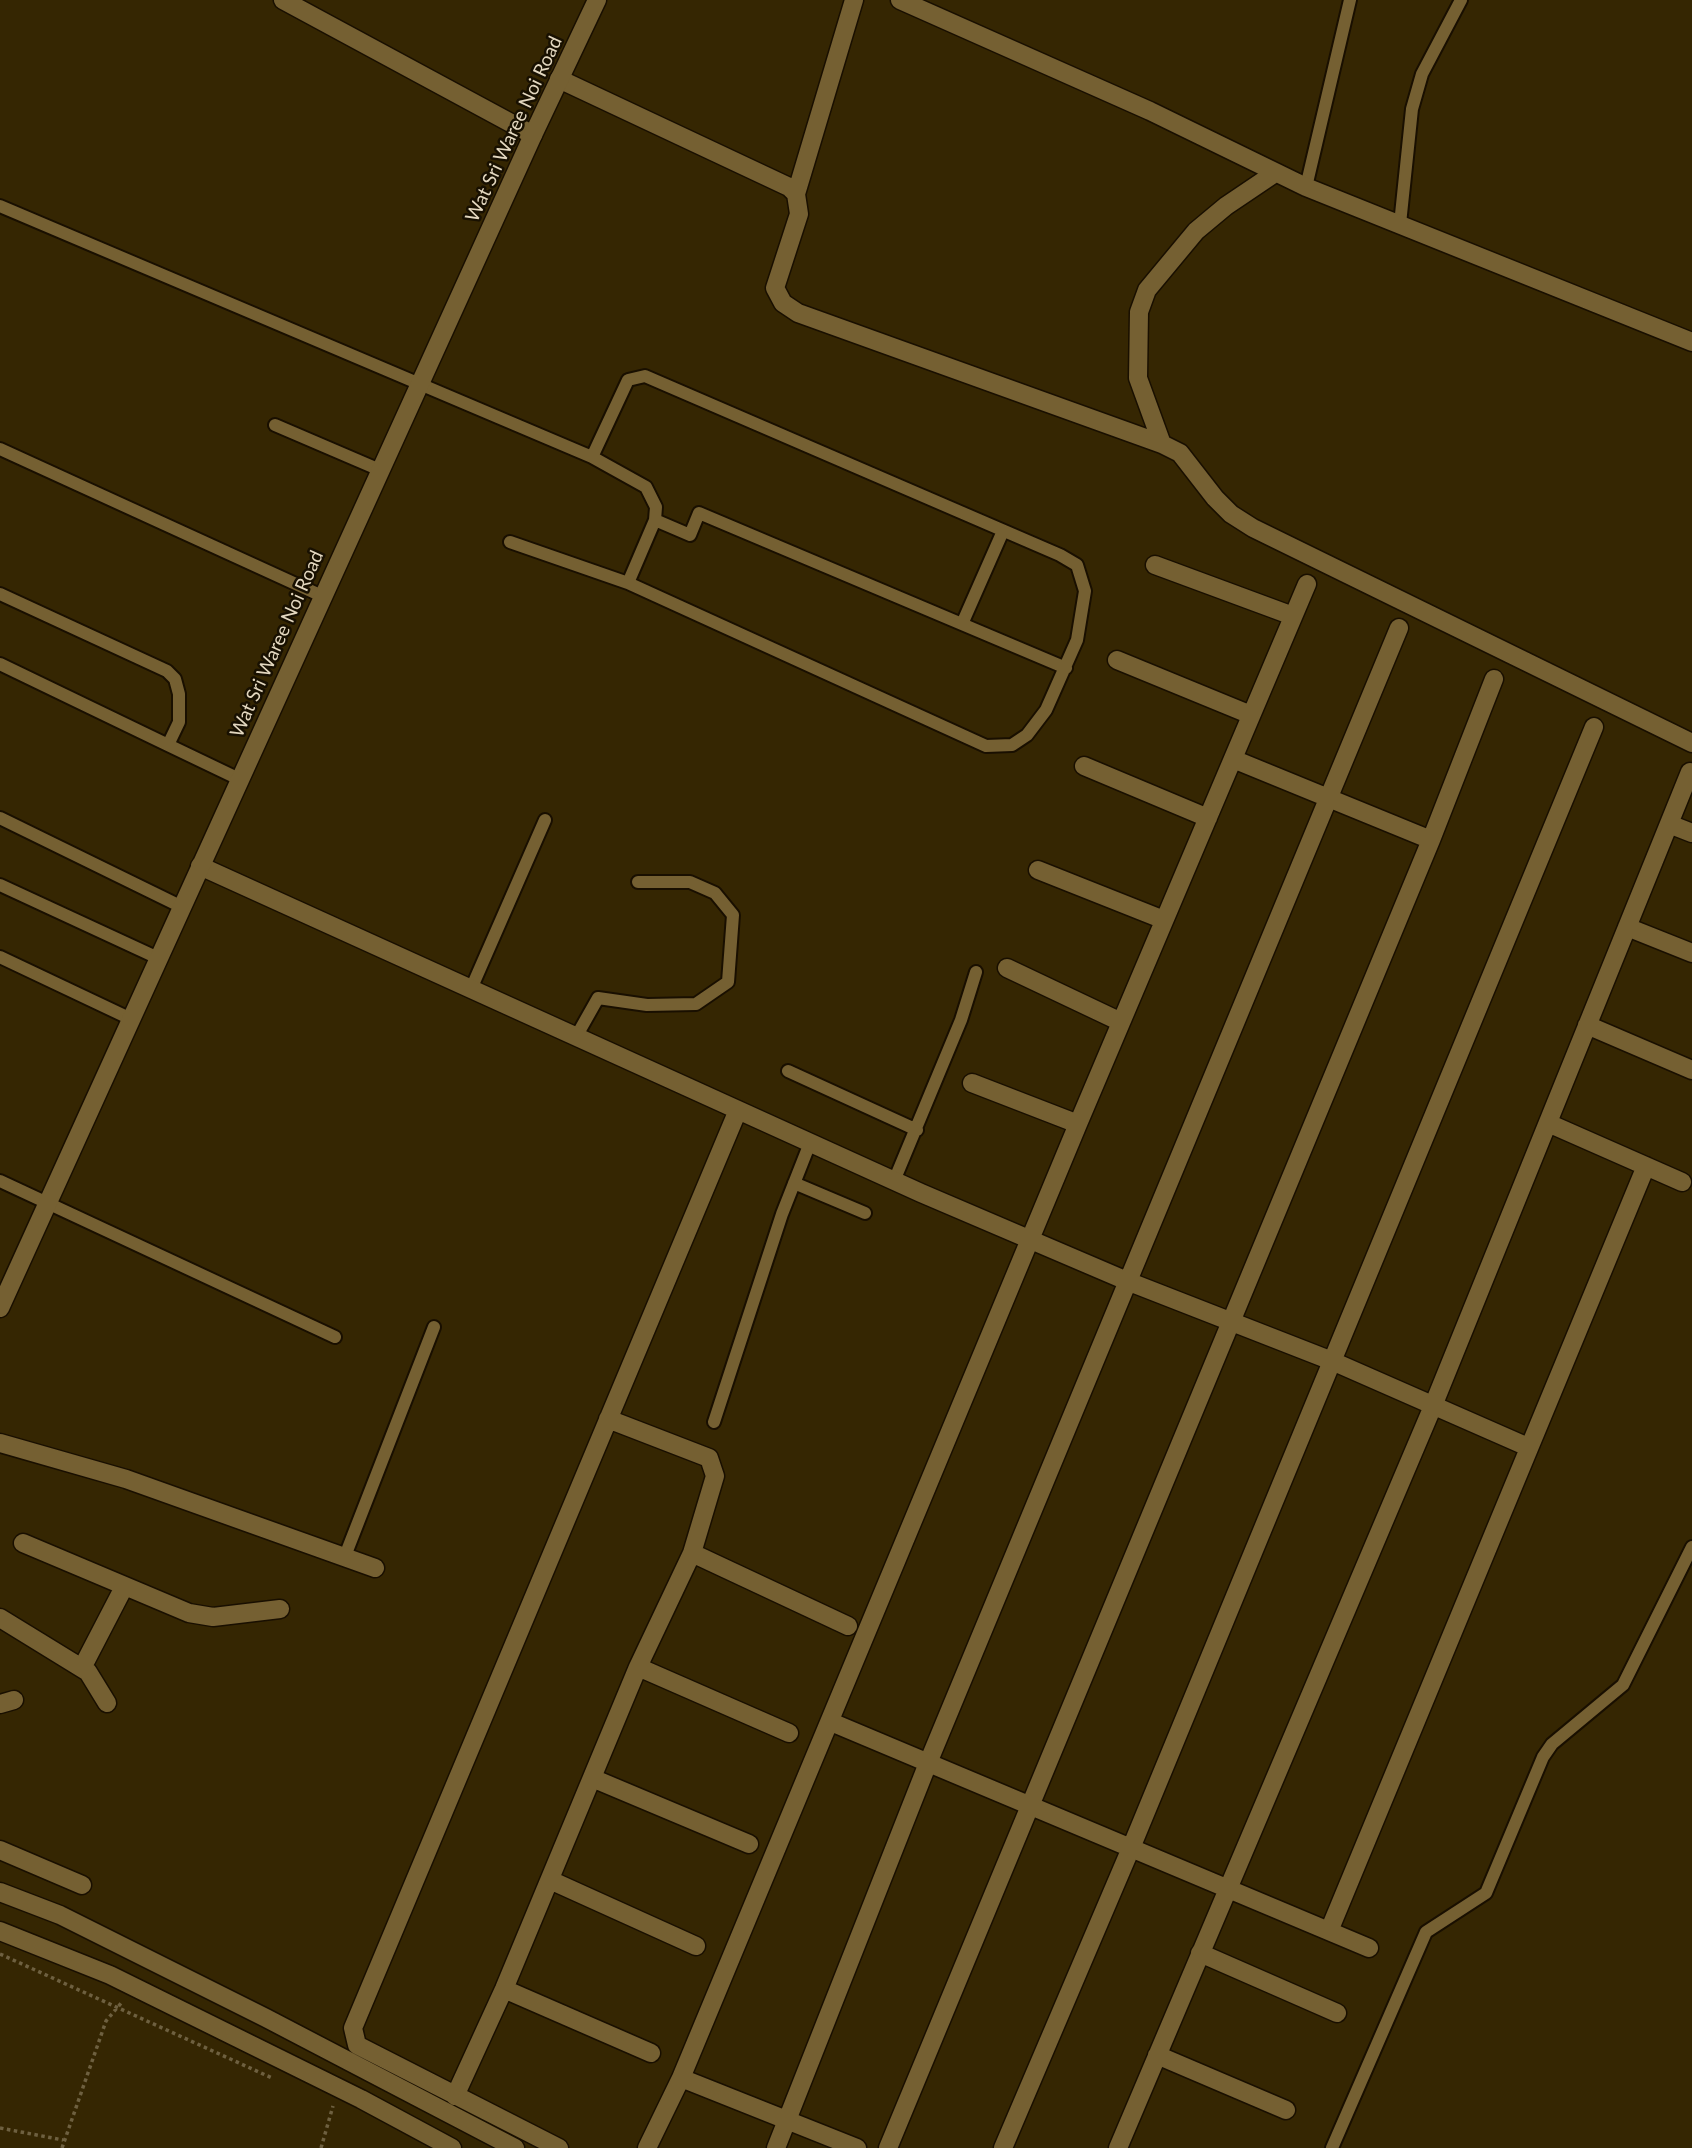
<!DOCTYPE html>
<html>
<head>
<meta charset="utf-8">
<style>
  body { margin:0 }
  canvas { display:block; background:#352602 }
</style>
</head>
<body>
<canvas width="1692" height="2148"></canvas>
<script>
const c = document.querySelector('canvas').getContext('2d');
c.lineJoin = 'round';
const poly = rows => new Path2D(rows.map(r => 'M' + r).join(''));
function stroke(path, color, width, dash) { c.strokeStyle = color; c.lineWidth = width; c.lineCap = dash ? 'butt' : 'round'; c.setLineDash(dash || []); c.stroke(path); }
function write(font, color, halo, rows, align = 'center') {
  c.font = font + ' Lato,sans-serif'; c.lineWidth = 5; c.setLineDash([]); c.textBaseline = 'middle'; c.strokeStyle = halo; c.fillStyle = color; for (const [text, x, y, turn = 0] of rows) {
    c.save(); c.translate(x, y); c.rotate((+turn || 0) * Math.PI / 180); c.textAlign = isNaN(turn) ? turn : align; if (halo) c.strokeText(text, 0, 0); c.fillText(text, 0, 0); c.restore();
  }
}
const path = poly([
  [0,1954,272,2078],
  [0,2128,63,2140],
  [62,2148,106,2021,122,2002],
  [321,2148,333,2106]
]);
const service = poly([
  [1306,187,1350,0],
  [0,206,592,457,646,487,656,507,655,520,628,583],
  [1400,224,1412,109,1422,74,1461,0],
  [275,425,380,470],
  [0,449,322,596],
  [655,520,690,535,699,513,1066,668],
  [510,542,628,583,986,746,1012,745,1027,735,1046,710,1077,640,1085,591,1077,565,1060,555,645,376,628,380,592,457],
  [0,594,167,671,175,679,179,694,179,722,168,745,0,664],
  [962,624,1003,531],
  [168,745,239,779],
  [0,818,182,907],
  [0,885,158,958],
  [0,957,131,1019],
  [471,989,545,820],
  [576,1037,598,998,647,1005,696,1004,728,982,733,915,715,893,690,882,638,882],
  [788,1071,917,1130],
  [0,1181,335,1337],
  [894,1181,961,1020,976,972],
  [794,1183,865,1213],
  [714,1422,782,1214,810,1143],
  [345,1556,434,1327],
  [1332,2148,1426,1932,1486,1893,1543,1757,1552,1744,1623,1685,1692,1547]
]);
const minor = poly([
  [283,0,533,135],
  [900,0,1150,111,1306,187,1692,342],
  [559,79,789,187,796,194,799,214,775,288,783,303,798,313,1162,444,1180,453,1215,498,1231,514,1253,528,1692,743],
  [796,194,854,0],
  [1162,444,1138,378,1139,312,1147,290,1196,231,1226,206,1275,173],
  [1155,565,1293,616],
  [1117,660,1251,715],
  [1233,759,1431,840],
  [1084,766,1208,818],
  [1669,824,1692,833],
  [200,866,921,1193,1127,1281,1332,1361,1528,1447],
  [1038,870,1164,920],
  [1627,927,1692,953],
  [1007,968,1121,1022],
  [1587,1025,1692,1070],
  [972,1083,1078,1124],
  [1548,1123,1682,1182],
  [0,1443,126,1479,375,1568],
  [23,1543,189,1613,213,1617,280,1609],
  [692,1553,848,1626],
  [0,1618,88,1672,107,1703],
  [638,1667,789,1733],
  [82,1668,124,1587],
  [0,1704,14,1700],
  [831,1722,1369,1948],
  [592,1778,749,1844],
  [0,1850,82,1885],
  [550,1880,696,1946],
  [0,1892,60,1915,266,2018,515,2148],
  [0,1931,110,1975,361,2099,452,2148],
  [1329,1931,1646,1166],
  [1200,1953,1337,2013],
  [504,1989,651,2053],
  [1157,2055,1286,2110],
  [681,2078,857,2148],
  [455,2096,504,1989,638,1667,692,1553,715,1476,709,1458,608,1419],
  [559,2148,357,2045,353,2028,738,1110],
  [647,2148,681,2078,1078,1124,1307,584],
  [776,2148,928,1763,1399,628],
  [888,2148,1431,840,1494,679],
  [1003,2148,1131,1848,1594,727],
  [1118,2148,1433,1406,1690,772]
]);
const secondary = poly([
  [0,1308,533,135,597,0]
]);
const streetNames = [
  ["Wat Sri Waree Noi Road",514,129,-65],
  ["Wat Sri Waree Noi Road",277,644,-66]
];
stroke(service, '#190f00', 16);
stroke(minor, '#190f00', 21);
stroke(secondary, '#190f00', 21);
stroke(path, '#6e6040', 3.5, [3.5, 3.5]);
stroke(service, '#756032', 12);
stroke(minor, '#756032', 18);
stroke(secondary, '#756032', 18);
write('19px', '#e3d7bf', '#181001', streetNames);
</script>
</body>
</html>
